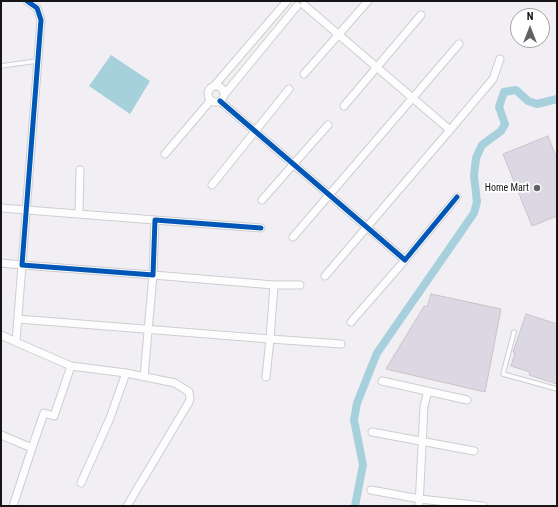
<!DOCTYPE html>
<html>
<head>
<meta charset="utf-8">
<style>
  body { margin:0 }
  #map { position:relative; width:558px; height:507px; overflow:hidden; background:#f1eff4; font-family:"Roboto Condensed",sans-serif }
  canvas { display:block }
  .frame { position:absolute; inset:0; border:2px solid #161518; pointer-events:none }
  .north { position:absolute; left:510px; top:8px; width:40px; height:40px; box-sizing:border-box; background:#fff; border:1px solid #a2a1a3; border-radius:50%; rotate:0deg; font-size:11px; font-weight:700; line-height:16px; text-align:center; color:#161518 }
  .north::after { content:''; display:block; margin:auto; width:14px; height:18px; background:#636165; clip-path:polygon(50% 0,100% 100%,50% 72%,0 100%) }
</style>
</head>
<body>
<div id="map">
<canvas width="558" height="507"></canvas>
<div class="frame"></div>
<div class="north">N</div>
</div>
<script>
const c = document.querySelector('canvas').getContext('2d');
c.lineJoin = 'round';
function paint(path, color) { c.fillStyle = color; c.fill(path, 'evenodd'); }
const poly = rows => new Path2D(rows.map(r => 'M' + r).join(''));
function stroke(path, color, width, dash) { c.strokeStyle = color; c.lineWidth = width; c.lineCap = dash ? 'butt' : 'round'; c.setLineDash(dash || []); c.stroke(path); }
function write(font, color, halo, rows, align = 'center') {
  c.font = font + ' "Roboto Condensed",sans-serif'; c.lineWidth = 3.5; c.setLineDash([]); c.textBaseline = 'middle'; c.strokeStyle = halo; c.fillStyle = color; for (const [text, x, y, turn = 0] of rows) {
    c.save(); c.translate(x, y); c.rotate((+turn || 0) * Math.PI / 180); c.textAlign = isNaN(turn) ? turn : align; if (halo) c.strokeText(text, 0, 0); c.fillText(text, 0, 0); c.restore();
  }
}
const water = poly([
  [111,55,150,81,130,114,89,86]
]);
const canal = poly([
  [355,506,363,465,354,420,357,403,377,353,474,213,477,202,474,176,476,158,482,145,501,131,505,124,499,107,504,92,516,90,528,101,537,104,557,99]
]);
const building = poly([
  [548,136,557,159,557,216,532,226,503,154,548,136],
  [431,294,501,309,485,392,386,369,424,306,427,307,431,294],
  [526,314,557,324,557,384,529,375,530,372,511,366,515,353,513,352,526,314]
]);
const lane = poly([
  [1,66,37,61],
  [514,332,503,374,557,389]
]);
const street = poly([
  [27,1,37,8,41,20,22,265,153,275,155,220,261,228],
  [304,5,450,130,493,79,500,59],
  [304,74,368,1],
  '208 94a8 8 0 1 1 16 0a8 8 0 1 1-16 0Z',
  [214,86,287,1],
  [224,95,297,6],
  [220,101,405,260,457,197],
  [344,106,421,15],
  [165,154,211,100],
  [212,185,289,89],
  [262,200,328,125],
  [1,208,155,220],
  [79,213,80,170],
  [293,237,459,44],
  [1,263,22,265,16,342,1,335],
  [325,276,450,130],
  [274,285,300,285],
  [18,319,270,339,266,377],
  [351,322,405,260],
  [16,342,71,366,126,373,175,383,189,392,190,398,189,402,127,506],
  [144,377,153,275,274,285,270,339,341,344],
  [382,381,467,400],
  [372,432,474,451],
  [1,435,32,448,44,413,54,416,71,366],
  [81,483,110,418,126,373],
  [371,490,420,499,483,506],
  [13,506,32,448],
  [419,506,424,406,428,391]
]);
const cycleway = poly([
  [27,1,37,8,41,20,22,265,153,275,155,220,261,228],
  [220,101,405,260,457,197]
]);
const markers = [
  [537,188,4,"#636165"]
];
const poiNames = [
  ["Home Mart",529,188]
];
paint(water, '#a7d0dd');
stroke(canal, '#a7d0dd', 8);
paint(building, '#dcd8e3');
stroke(building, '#c5c4c7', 1);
stroke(lane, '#cecdd0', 5.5);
stroke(street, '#cecdd0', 9);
stroke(lane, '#fdfdfd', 3.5);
stroke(street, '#fdfdfd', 7);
stroke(cycleway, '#0057b8', 5);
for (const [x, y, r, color] of markers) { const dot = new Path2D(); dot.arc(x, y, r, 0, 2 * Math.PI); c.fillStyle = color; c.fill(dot); stroke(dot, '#fff', 1.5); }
write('10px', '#161518', '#fff', poiNames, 'right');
</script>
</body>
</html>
